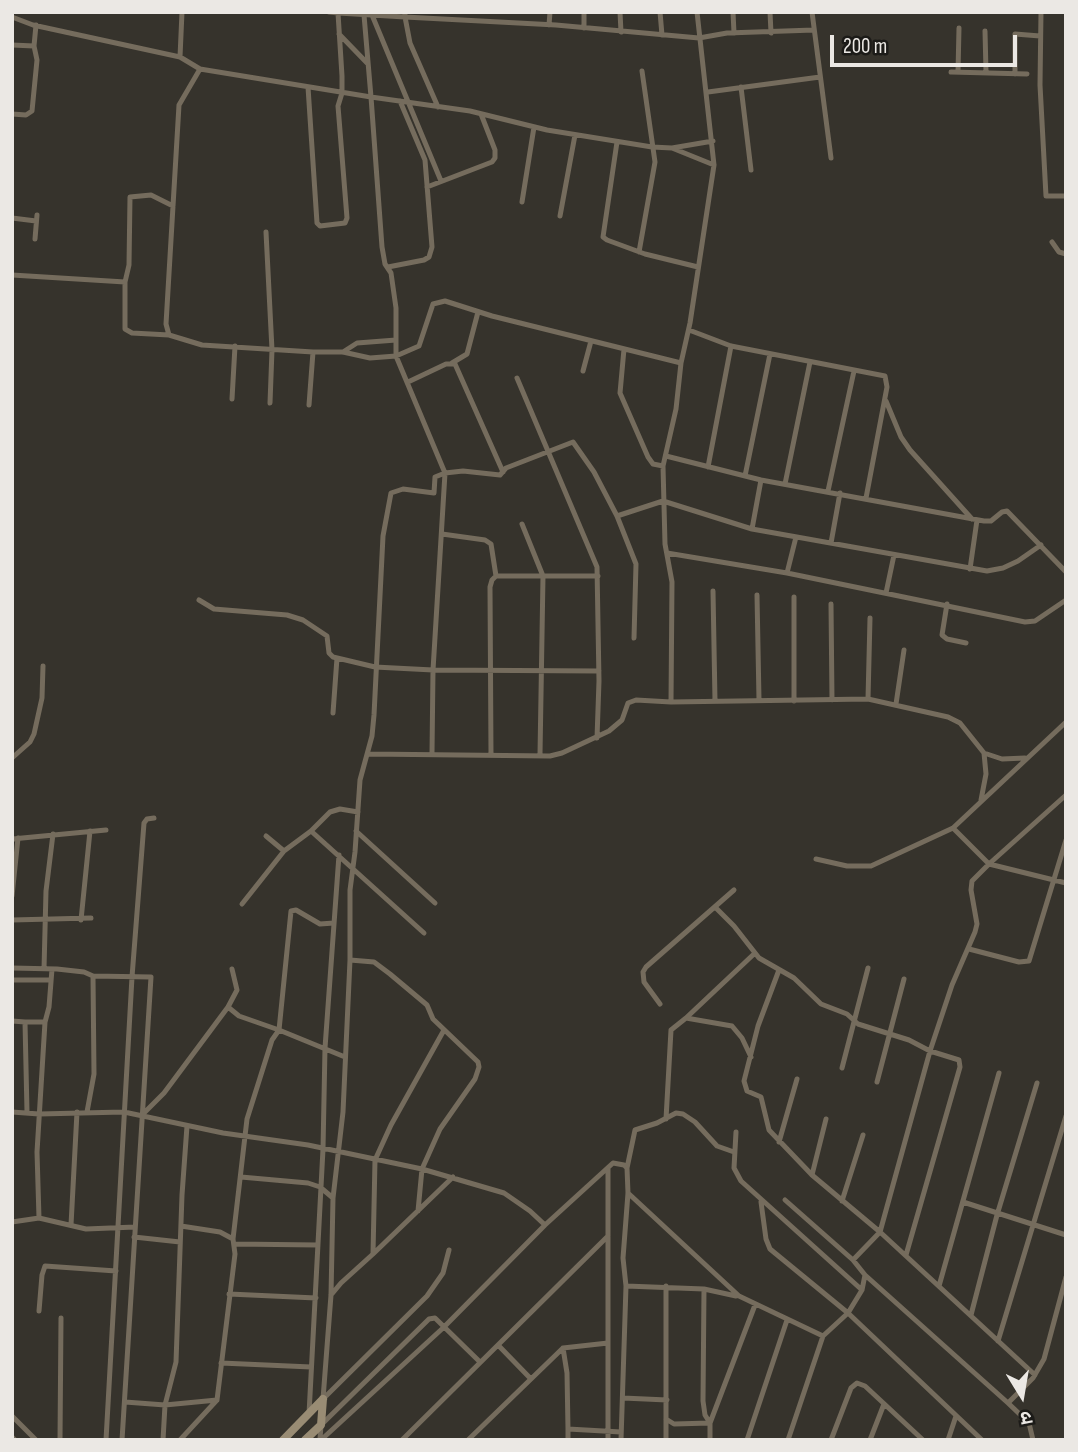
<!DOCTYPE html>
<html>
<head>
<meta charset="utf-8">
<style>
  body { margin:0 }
  #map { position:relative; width:1078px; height:1452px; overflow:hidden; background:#36332c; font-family:"Sofia Sans Condensed","Noto Sans Devanagari",sans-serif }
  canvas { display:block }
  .frame { position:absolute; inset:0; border:14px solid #ebe8e4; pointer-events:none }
  .north { position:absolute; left:987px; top:1361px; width:70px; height:70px; -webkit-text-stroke:5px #1c1b18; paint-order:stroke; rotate:169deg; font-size:19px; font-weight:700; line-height:28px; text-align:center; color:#ebe8e4 }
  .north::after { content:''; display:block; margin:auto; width:24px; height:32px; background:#ebe8e4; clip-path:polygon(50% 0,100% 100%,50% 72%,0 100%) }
  .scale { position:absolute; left:830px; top:35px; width:187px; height:32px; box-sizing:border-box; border:4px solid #ebe8e4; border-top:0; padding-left:9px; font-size:21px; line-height:24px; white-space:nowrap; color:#ebe8e4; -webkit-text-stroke:5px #1c1b18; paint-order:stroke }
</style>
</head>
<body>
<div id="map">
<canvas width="1078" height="1452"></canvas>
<div class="frame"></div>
<div class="north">उ</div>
<div class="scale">200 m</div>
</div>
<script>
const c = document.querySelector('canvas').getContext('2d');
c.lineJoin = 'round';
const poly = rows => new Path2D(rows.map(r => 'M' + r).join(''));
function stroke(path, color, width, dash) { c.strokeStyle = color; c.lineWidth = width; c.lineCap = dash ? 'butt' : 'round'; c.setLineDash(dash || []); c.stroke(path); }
const street = poly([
  [620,12,621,32],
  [660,12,662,35],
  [733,12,734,33],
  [770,12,771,33],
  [812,12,831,158],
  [1041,12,1040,85,1046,196,1066,196],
  [338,13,405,17,405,12],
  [364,15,371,97,470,111,547,130,652,147,672,148,713,141],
  [372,15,441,181],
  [12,17,33,25,180,57,200,69,371,97,382,247,385,264,391,273,396,308,396,356,445,473,435,477,434,493,403,489,391,493,383,536,374,715,372,736,360,780,355,852,350,890,350,960,343,1112,333,1198,331,1295,323,1399],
  [549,25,550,12],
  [584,28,584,12],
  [985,31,986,72],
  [339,34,368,64],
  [12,45,34,46],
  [180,57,182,12],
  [200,69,179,105,166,324,169,335,202,345,313,352,343,352,370,358,396,356,419,346,433,304,445,301,492,316,681,363,690,323,714,165,697,12],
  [951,72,1027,74],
  [958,72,959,28],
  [1015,74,1015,34,1040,36],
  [308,87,317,223,320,226,345,223,347,218,338,106,342,93,342,76,338,13,329,12],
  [741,87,751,170],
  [708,92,820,77],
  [438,107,410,43,405,17,556,25,699,38,727,33,814,30],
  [12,114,26,115,32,111,37,60,34,46,36,25],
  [617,142,603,237,607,240,645,254,698,267],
  [672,148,714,165],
  [427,187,492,162,495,158,495,150,481,114],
  [522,202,534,127],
  [560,216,575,135],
  [12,218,36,221],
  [266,232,272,350,270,403],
  [35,239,37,215],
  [1052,242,1059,252,1066,254],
  [639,252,655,162,642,71],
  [388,267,424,260,429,257,432,247,425,160,400,101],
  [12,275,125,282,129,265,130,197,151,195,173,206],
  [125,282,125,329,132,333,169,335],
  [689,330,731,346,885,376,887,387,866,498],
  [624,349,620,393,648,457,653,464,663,466],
  [343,352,357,343,396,340],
  [452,363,467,354,478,312],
  [583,371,591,341],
  [517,378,597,567,599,681,597,738],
  [408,382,446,364,455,364,503,472],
  [232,399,235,346],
  [886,401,901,437,910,450,972,519],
  [309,405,313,352],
  [666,456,761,480,984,521,991,521,1002,512,1007,511,1066,572],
  [708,467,731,346],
  [745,476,770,354],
  [785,484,810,362],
  [828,491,854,371],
  [617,516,636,564,634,638],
  [522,524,543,576,540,754],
  [752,529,761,480],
  [442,534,485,540,491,544,496,576],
  [831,543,840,493],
  [667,553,787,573,1025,622,1035,621,1066,600],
  [970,569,977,520],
  [787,573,796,537],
  [713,591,715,701],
  [886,593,894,555],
  [757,595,759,700],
  [199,600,214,609,287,615,303,620,327,636,329,653,333,657,375,667,433,670,445,473,463,471,500,475,506,468,573,442,594,472,617,516,663,501,752,529,987,571,1003,568,1018,561,1041,545],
  [831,604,832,700],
  [947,604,942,635,947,639,966,643],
  [868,699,870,618],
  [794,701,794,597],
  [671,702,672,582,665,544,663,466,676,409,681,363],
  [896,704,904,650],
  [333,713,337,658],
  [432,753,433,670,599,671],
  [984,753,1002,759,1025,758],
  [368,754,550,756,562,753,609,731,622,720,628,703,636,700,671,702,868,699,948,717,960,723,984,753,986,774,981,800],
  [491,755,490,587,492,580,496,576,598,576],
  [12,758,30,742,34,734,42,698,43,666],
  [953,828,1066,722],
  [311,831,424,933],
  [356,831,435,903],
  [266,836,284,851,311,831,330,812,340,809,358,812],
  [12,839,106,830],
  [989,864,1066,795],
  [989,864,1066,883],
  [12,896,18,838],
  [242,904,284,851],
  [715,907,734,926,759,958,794,978,821,1004,847,1014,858,1024,909,1040,930,1051,959,1060,960,1067,906,1255],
  [12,920,91,918],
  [81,920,90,831],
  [334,923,320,924,296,910,291,911,279,1030,345,1057],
  [969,949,1019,962,1029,961,1066,840],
  [350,960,374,962,390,974,427,1005,433,1019,478,1062,479,1067,475,1079,440,1129,422,1169,418,1211],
  [12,968,57,969,84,972,93,976,151,977,122,1440],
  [44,969,46,891,53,834],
  [779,970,758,1026,744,1081,747,1091,761,1097,769,1130,812,1175,880,1232,1035,1375],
  [12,980,51,980],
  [660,1004,644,982,643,972,646,967,734,890],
  [228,1007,237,990,232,969],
  [686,1018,755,953],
  [12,1021,25,1022,27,1112],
  [25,1022,45,1022],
  [842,1068,868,968],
  [877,1082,904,979],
  [12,1112,39,1114,124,1112,223,1133,308,1145,422,1169,504,1193,530,1211,545,1225,613,1163,624,1165,627,1168,628,1193,623,1258,626,1286,621,1440],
  [87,1112,94,1074,93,976],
  [143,1114,164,1093,228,1007,239,1016,279,1030,272,1040,247,1119,233,1239,235,1254,217,1400,180,1440],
  [666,1119,671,1030,686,1018,732,1026,742,1038,751,1057],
  [736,1132,734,1168,741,1181,862,1290],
  [779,1142,797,1079],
  [627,1168,635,1130,657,1123,676,1113,683,1114,695,1122,717,1146,734,1152],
  [812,1175,826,1119],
  [241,1177,308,1183,320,1187,333,1198],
  [628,1193,739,1296,823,1336,848,1313,862,1290,865,1275,853,1260,880,1232,930,1051,952,985,975,932,977,924,971,890,972,881,989,864,953,828,871,866,847,866,816,859],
  [785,1200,853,1260],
  [842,1201,863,1135],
  [761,1202,766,1239,770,1249,848,1313,982,1440],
  [963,1202,1066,1235],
  [39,1218,37,1152,45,1022,49,1007,52,969],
  [12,1222,39,1218,86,1229,135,1227],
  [71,1225,77,1112],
  [181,1226,220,1232,233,1239],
  [134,1237,180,1242],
  [234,1244,318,1245],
  [373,1254,453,1177],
  [865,1275,1008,1403],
  [626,1286,704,1289,736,1296],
  [666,1286,666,1440],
  [939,1286,999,1073],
  [229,1294,316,1298],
  [331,1295,341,1283,373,1254,375,1160,391,1125,444,1030],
  [39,1311,42,1275,45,1266,116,1271],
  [971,1315,997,1215,1037,1083],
  [998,1341,1066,1116],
  [498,1345,530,1378],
  [563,1348,567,1373,568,1429,621,1432],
  [221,1363,311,1367],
  [623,1398,667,1400],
  [323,1399,427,1296,443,1273,449,1250],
  [125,1402,165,1405,217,1400],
  [309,1414,323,1149,325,1048,339,855],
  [12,1416,36,1440],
  [666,1419,674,1424,710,1423,705,1415,703,1401,704,1289],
  [568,1429,568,1440],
  [12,1437,15,1440],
  [320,1439,321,1425,429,1319,435,1318,480,1362],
  [60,1440,61,1318],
  [106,1440,132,977,144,823,147,819,154,818],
  [163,1440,165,1405,176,1362,182,1195,187,1126],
  [321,1440,443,1328,545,1225],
  [402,1440,608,1236],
  [468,1440,563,1348,608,1343],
  [608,1440,608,1168],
  [710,1440,710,1423,755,1305],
  [747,1440,787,1320],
  [788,1440,823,1336],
  [831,1440,851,1388,857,1383,865,1386,923,1440],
  [870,1440,884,1404],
  [948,1440,956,1416],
  [1033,1440,1029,1423,1008,1403,1033,1378,1044,1359,1066,1277]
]);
const secondary = poly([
  [283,1440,323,1399],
  [305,1440,321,1425,323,1399]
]);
stroke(street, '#756c5d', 5);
stroke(secondary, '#998c74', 8);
</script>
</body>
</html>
